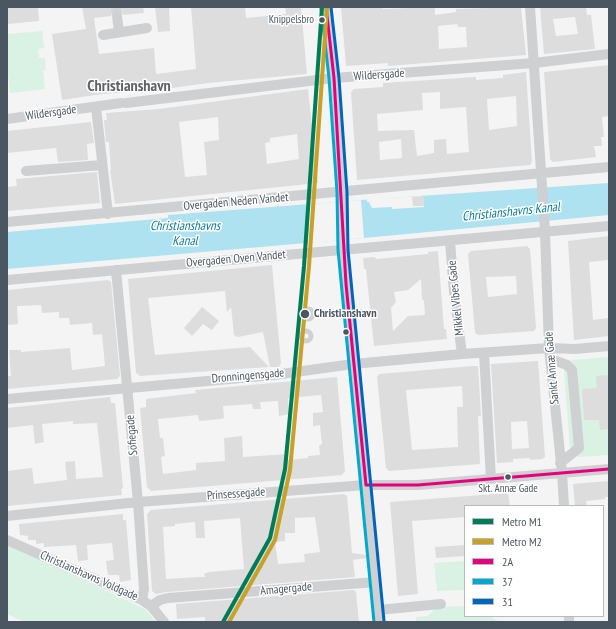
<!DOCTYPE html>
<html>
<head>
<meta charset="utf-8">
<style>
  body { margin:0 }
  #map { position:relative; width:616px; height:629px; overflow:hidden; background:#f4f4f4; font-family:"PT Sans Narrow",sans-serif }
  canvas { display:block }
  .frame { position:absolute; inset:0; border:8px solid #4a5661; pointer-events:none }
  .legend { position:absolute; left:464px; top:505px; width:140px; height:112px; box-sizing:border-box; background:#fff; border:1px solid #b7bbc0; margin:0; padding:5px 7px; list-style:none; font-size:12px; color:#4a5661 }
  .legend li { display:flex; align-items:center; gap:8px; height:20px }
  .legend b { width:20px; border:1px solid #b7bbc0 }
</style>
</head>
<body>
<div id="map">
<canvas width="616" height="629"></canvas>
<div class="frame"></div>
<ul class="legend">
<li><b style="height:5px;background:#007d58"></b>Metro M1</li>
<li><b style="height:5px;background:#c7a128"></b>Metro M2</li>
<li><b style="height:5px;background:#e5007d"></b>2A</li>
<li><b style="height:5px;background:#00a9ce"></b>37</li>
<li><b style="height:5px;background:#0065bd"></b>31</li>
</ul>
</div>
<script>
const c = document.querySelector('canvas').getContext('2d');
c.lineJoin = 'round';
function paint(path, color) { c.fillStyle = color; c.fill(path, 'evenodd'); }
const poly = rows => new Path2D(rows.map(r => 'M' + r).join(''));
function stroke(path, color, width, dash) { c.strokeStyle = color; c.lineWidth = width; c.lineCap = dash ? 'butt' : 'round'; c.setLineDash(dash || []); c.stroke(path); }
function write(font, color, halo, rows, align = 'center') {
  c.font = font + ' "PT Sans Narrow",sans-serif'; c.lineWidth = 3; c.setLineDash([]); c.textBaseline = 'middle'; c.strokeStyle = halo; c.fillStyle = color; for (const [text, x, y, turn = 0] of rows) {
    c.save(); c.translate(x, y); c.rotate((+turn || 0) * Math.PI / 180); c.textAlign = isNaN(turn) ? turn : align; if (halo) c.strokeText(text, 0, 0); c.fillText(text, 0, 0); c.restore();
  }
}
const green = poly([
  [42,31,44,48,38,49,39,58,45,58,46,70,43,70,45,89,10,93,7,65,7,34],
  [609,357,609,455,578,457,570,449,564,370,572,360],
  [7,544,145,609,156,622,24,622,7,614],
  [465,561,465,590,437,591,434,563],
  [463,606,465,607,465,616,489,616,500,622,416,622,416,617,427,616,438,607]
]);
const water = poly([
  [609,183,609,215,364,238,7,269,7,232,168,218,168,215,361,200]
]);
const pier = poly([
  [423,196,424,207,392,209,392,207,372,208,369,202,367,202,367,199],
  [361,200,364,238,308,243,310,204]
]);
const building = poly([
  [7,7,38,7,39,21,7,24],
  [82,7,143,7,144,13,123,15,122,12,117,10,113,11,111,16,94,18,99,54,154,48,156,74,196,69,191,7,245,7,246,18,286,14,285,7,301,7,307,74,208,83,158,90,102,94,62,100,52,34,86,29],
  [155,7,169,7,170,31,158,32],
  [341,7,383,7,383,9,435,7,435,15,456,12,456,9,521,7,526,55,388,66,388,63,346,66],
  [457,24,458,27,466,27,467,47,439,49,438,26],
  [540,7,586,7,587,15,591,15,595,49,544,54],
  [575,17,578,34,556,36,553,19],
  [609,65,609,116,602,117,604,137,601,137,602,146,594,146,596,157,553,162,550,159,544,72],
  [526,72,532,162,530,165,357,180,351,92,354,89,383,87,383,83,476,77,476,80,503,78,503,75],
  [440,92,440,109,466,107,469,152,447,154,446,139,434,140,434,153,417,156,414,130,378,131,377,114,423,110,422,93],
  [516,96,517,126,489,130,487,99],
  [401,139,402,158,380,160,379,142],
  [308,89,318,183,115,204,110,170,111,170,109,142,106,142,104,120,107,120,106,113,159,109],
  [218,117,219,140,204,142,207,175,185,177,179,122],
  [297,134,299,159,267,164,265,143,270,142,270,138],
  [91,122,94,143,87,144,88,160,58,162,56,148,7,153,7,131],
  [97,172,100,203,7,211,7,187,17,186,16,179],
  [423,196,424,206,413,206,412,197],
  [609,236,609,260,589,262,593,320,609,318,609,336,574,340,568,241],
  [527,246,530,249,536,328,534,331,479,335,475,333,468,254,471,251],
  [516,276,517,294,488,297,486,277],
  [438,251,444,329,446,329,447,339,374,346,366,269,364,269,363,258,375,257,376,259,428,254,428,252],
  [421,279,422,299,424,301,425,315,408,316,393,331,391,308,396,302,394,292,408,290],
  [272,265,281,363,279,367,270,367,263,332,238,337,234,335,231,307,227,312,225,291,148,298,155,355,250,347,269,367,140,376,136,373,128,279],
  [108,280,111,282,120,376,117,379,7,389,7,376,11,376,9,350,21,350,21,352,70,348,72,370,105,366,102,334,93,335,92,323,70,325,69,318,59,318,59,312,42,313,41,305,17,306,18,324,7,325,7,290],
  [202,307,219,321,212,330,203,324,192,336,184,328],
  [538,361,545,457,542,459,530,460,530,458,513,459,513,462,497,463,491,364],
  [527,421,529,448,512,449,511,422],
  [473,366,478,366,481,416,478,416,480,464,389,471,386,468,377,377,379,374],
  [462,386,463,407,457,407,458,447,412,450,406,390],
  [609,375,609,429,600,430,599,420,584,420,582,389,597,388,596,376],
  [337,377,345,471,342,475,151,491,147,487,140,408,146,407,146,399,196,393,195,390],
  [321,395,323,412,313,413,313,426,320,425,322,444,319,446,320,455,308,456,308,458,288,460,288,454,243,457,242,436,224,438,225,461,196,463,196,470,163,474,161,457,165,456,163,438,160,438,158,419,198,415,199,421,221,419,224,418,223,406,252,404,253,409,261,409,260,402,278,401,279,416,289,414,288,398],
  [110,397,111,403,115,403,123,488,121,489,122,495,7,506,7,471,32,468,34,484,67,480,65,462,75,461,76,479,103,477,97,423,73,424,73,421,42,424,44,442,35,444,33,425,7,428,7,408],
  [609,481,609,497,605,497,605,499,586,501,587,506,575,506,573,484],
  [508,493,510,506,465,506,465,517,412,521,418,594,398,596,390,502],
  [344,494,347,496,352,553,366,555,366,558,353,560,355,577,167,592,156,594,152,591,147,514,151,510],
  [315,517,320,552,304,554,305,562,278,564,275,542,285,541,285,533,295,533,295,518],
  [240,518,244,569,209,572,204,574,205,577,200,577,166,579,163,527,175,526,175,524,195,522,196,538,205,538,204,521],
  [123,514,123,520,126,520,131,580,120,582,119,575,108,575,106,561,114,560,112,543,87,545,88,560,78,561,76,545,44,547,44,543,36,544,36,540,28,540,28,536,20,535,19,524],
  [465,545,465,556,436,558,435,547],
  [354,590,356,592,359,622,205,622,205,617,177,619,176,604]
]);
const minorTunnel = poly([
  [116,7,117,16]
]);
const minor = poly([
  [326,7,334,78,342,192,343,250,353,364,379,622],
  [530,7,545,231,549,348,562,472,564,506],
  [117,16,119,32],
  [103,35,147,28],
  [126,103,334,78,534,63,609,54],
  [96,107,108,214],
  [7,119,121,103],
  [26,171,102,165],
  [7,222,609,167],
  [450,241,454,292,462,354],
  [116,270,138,502,144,589,142,600],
  [7,280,609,226],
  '305.5 314a2.5 2.5 0 1 1 5 0a2.5 2.5 0 1 1-5 0Z',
  '303.5 336a2.5 2.5 0 1 1 5 0a2.5 2.5 0 1 1-5 0Z',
  [484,353,491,479],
  [551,359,567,365,572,370,579,448,560,463],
  [7,399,274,375,353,364,462,354,549,348,575,349,609,346],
  [7,516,138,502,366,485,418,485,609,469],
  [7,540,142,600,151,606,164,622],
  [151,606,160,600,168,598,376,582],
  [378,610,441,604],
  [569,616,569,622]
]);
const bus1 = poly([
  [326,7,334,78,346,284,366,485],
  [366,485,418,485,609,469]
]);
const bus2 = poly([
  [321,8,329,78,337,192,338,250,374,622]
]);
const bus3 = poly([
  [331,7,339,78,347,192,348,250,384,621]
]);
const metro1 = poly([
  [223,622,270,538,285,469,304,266,322,7]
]);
const metro2 = poly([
  [229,622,275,540,290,470,309,266,327,7]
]);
const markers = [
  [322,20,3.5,"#4a5661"],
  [305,314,5,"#4a5661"],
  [346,332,3.5,"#4a5661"],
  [508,477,3.5,"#4a5661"]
];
const busNames = [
  ["Knippelsbro",314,20],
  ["Skt. Annæ Gade",508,489,"center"]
];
const streetNames = [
  ["Wildersgade",379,75,-4],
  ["Wildersgade",51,113,-8],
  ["Overgaden Neden Vandet",236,202,-5],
  ["Overgaden Oven Vandet",236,259,-5],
  ["Mikkel Vibes Gade",456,298,-96],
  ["Sankt Annæ Gade",552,368,-95],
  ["Dronningensgade",248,376,-5],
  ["Sofiegade",132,435,-95],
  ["Prinsessegade",236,494,-4],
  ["Christianshavns Voldgade",89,576,24],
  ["Amagergade",286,589,-5]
];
const stopNames = [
  ["Christianshavn",314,314]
];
const waterNames = [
  ["Christianshavns Kanal",511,212,-6],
  ["Christianshavns",185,226],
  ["Kanal",185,241]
];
const districtNames = [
  ["Christianshavn",129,86]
];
paint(green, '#d9f2e3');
paint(water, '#aee2f0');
paint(pier, '#f4f4f4');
paint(building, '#ddddde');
stroke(minorTunnel, '#d2d4d7', 10, [10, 5]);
stroke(minor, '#ced0d2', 10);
stroke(bus1, '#e5007d', 3);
stroke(bus2, '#00a9ce', 3);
stroke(bus3, '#0065bd', 3);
stroke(metro1, '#007d58', 4);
stroke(metro2, '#c7a128', 4);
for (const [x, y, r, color] of markers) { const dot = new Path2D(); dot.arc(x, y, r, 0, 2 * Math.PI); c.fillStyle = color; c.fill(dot); stroke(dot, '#fff', 1.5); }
write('11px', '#4a5661', '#fff', busNames, 'right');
write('12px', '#4a5661', '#fff', streetNames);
write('bold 12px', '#4a5661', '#fff', stopNames, 'left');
write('italic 13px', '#0c7c9b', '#fff', waterNames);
write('bold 16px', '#5f6368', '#fff', districtNames);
</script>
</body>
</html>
